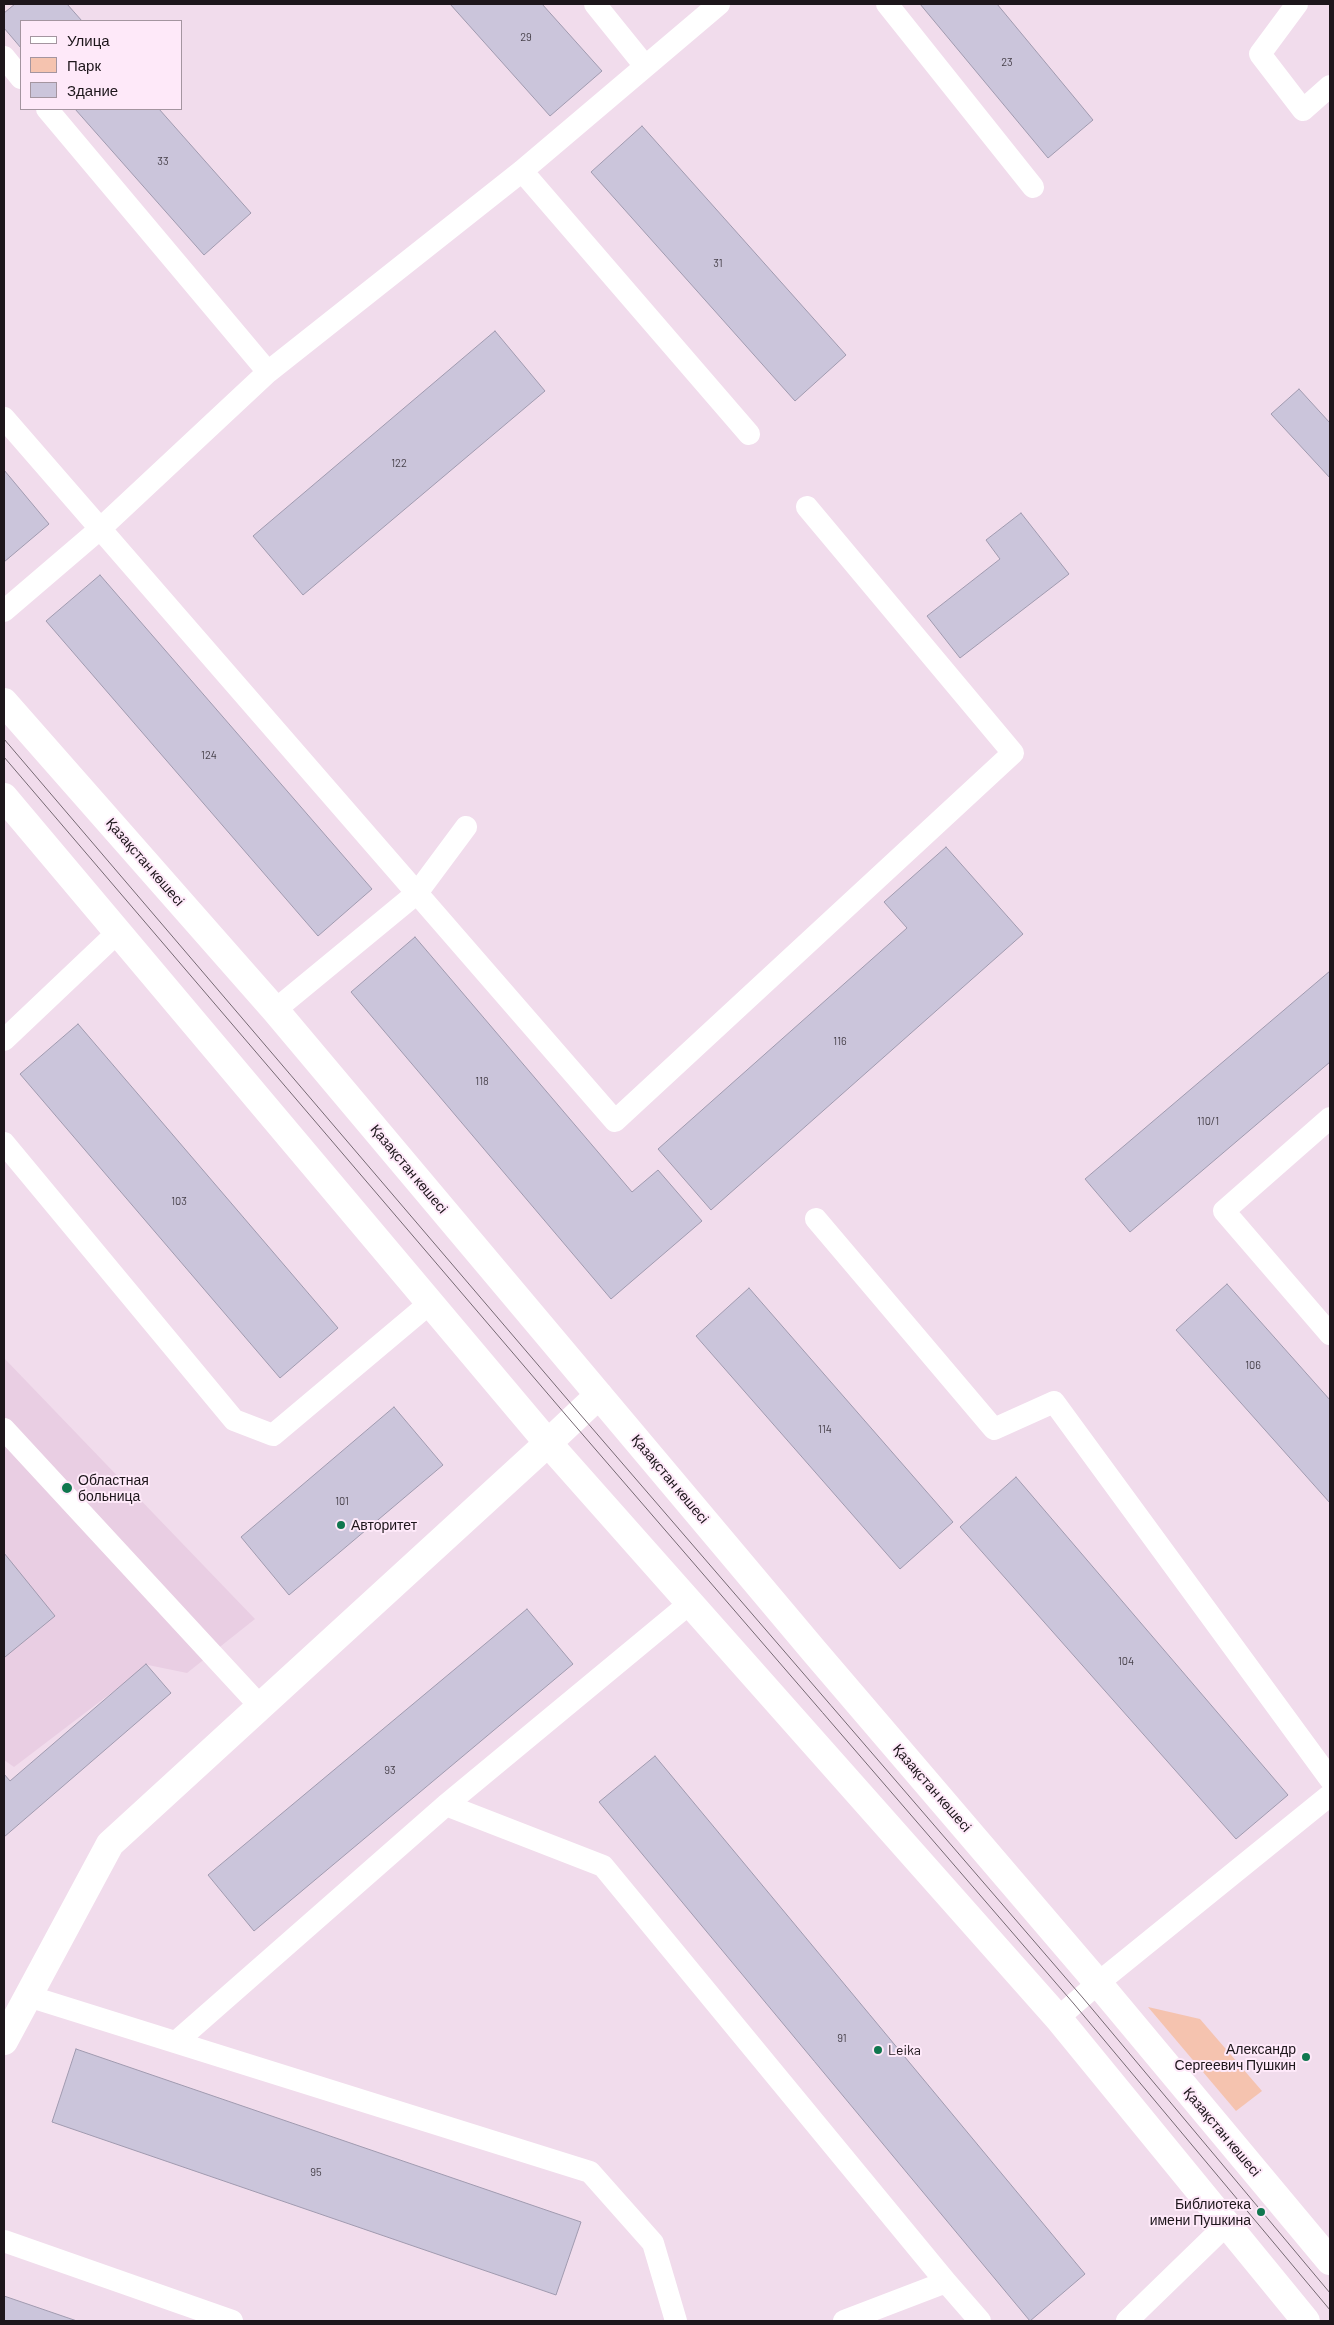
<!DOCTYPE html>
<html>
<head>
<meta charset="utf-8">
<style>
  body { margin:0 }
  #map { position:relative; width:1334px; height:2325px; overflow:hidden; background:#f1dcec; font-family:Barlow,sans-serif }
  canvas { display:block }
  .frame { position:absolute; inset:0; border:5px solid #1d161b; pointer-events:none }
  .legend { position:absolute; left:20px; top:20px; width:162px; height:90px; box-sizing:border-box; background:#fee9f9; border:1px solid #a495a0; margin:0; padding:6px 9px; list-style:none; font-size:15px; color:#1d161b }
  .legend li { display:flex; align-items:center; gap:10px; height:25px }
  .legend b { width:25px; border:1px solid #a495a0 }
</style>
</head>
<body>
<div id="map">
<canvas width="1334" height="2325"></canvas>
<div class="frame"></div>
<ul class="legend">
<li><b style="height:6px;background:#fff"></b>Улица</li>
<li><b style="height:14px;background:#f5c3af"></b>Парк</li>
<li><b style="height:14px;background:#cbc5db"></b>Здание</li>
</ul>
</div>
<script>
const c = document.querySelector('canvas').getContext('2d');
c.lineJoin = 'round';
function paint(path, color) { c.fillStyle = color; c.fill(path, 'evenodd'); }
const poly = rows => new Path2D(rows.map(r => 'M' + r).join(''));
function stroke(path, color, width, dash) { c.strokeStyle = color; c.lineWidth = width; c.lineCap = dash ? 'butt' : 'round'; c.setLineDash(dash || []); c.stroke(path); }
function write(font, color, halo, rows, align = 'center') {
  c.font = font + ' Barlow,sans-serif'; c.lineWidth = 4; c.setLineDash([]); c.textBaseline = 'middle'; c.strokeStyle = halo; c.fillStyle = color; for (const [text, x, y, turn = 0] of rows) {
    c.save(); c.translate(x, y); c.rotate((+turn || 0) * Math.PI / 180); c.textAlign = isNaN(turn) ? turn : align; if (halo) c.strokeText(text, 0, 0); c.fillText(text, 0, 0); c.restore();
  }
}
const built = poly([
  [4,1358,255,1619,187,1673,148,1665,14,1767,4,1760]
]);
const green = poly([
  [1148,2007,1200,2019,1262,2091,1236,2111]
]);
const building = poly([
  [15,4,67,4,82,21,21,21,21,48,4,28,4,13,15,4],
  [450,4,542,4,602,71,550,116,450,4],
  [920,4,997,4,1093,120,1048,158,920,4],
  [75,109,159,109,251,213,204,255,75,109],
  [642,126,846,355,795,401,591,172,642,126],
  [495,331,545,391,303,595,253,536,495,331],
  [1299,389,1330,423,1330,478,1271,414,1299,389],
  [4,470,49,524,4,562,4,470],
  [1021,513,1069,574,960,658,927,616,1000,559,986,540,1021,513],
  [100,575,372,889,318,936,46,621,100,575],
  [946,847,1023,934,711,1210,658,1149,907,928,884,902,946,847],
  [415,937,632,1192,658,1170,702,1221,611,1299,351,992,415,937],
  [1330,971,1330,1062,1130,1232,1085,1179,1330,971],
  [78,1024,338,1328,280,1378,20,1074,78,1024],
  [1227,1284,1330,1400,1330,1503,1176,1330,1227,1284],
  [749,1288,953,1522,900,1569,696,1336,749,1288],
  [394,1407,443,1465,289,1595,241,1537,394,1407],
  [1016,1477,1288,1795,1236,1839,960,1527,1016,1477],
  [4,1553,55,1616,5,1657,4,1655,4,1553],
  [527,1609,573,1664,254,1931,208,1875,527,1609],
  [146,1664,171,1693,4,1837,4,1774,10,1781,146,1664],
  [655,1756,1085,2274,1030,2321,599,1802,655,1756],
  [76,2049,581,2222,556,2295,52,2122,76,2049],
  [4,2296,77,2321,4,2321,4,2296]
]);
const service = poly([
  [595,4,645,66],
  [887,4,1033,187],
  [1297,4,1260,54,1303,110,1330,86],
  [4,57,21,78],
  [47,109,268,372],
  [522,171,749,434],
  [4,418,615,1121,1013,753,807,507],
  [4,611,101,528,268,372,522,171,719,4],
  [275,1010,417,893,466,827],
  [4,1040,118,932],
  [1330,1118,1224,1211,1330,1334],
  [4,1143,234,1420,273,1435,430,1303],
  [816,1219,994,1429,1054,1402,1330,1779],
  [4,1429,260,1706],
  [446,1805,603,1866,946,2282],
  [28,1996,590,2172,653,2243,676,2321],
  [1058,2018,1098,1983,1330,1795],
  [176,2042,446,1805,690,1603],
  [4,2241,232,2321],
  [844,2321,946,2282,980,2321],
  [1127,2321,1228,2223]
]);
const tertiary = poly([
  [4,2041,110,1844,548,1443]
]);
const primary = poly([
  [4,702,275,1010,814,1651,1098,1983,1330,2261],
  [4,797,548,1443,1058,2018,1306,2321],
  [548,1443,599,1395]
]);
const tram = poly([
  [4,739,579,1413,1083,1998,1330,2293],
  [4,757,571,1421,1074,2004,1330,2310]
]);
const markers = [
  [67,1488,6,"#10774f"],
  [341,1525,5,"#10774f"],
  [878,2050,5,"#10774f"],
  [1306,2057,5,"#10774f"],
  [1261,2212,5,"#10774f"]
];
const numberNames = [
  ["29",526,37],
  ["23",1007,62],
  ["33",163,161],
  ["31",718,263],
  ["122",399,463],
  ["124",209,755],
  ["116",840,1041],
  ["118",482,1081],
  ["110/1",1208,1121],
  ["103",179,1201],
  ["106",1253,1365],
  ["114",825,1429],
  ["101",342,1501],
  ["104",1126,1661],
  ["93",390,1770],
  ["91",842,2038],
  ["95",316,2172]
];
const streetNames = [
  ["Қазақстан көшесі",145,862,49],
  ["Қазақстан көшесі",409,1169,50],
  ["Қазақстан көшесі",670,1479,50],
  ["Қазақстан көшесі",932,1788,49],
  ["Қазақстан көшесі",1222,2132,50]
];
const poiNames = [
  ["Областная",78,1480],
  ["больница",78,1496],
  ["Авторитет",351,1525],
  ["Александр",1296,2049,"right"],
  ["Сергеевич Пушкин",1296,2065,"right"],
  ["Leika",888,2050],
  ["Библиотека",1251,2204,"right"],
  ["имени Пушкина",1251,2220,"right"]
];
paint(built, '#e9cee3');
paint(green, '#f5c3af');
paint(building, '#cbc5db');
stroke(building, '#a09aaf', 1);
stroke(service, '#fff', 22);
stroke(tertiary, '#fff', 28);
stroke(primary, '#fff', 28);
stroke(tram, '#766973', 1);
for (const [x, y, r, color] of markers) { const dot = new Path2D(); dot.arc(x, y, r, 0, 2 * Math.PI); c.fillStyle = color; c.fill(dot); stroke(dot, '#fee9f9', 2); }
write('11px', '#48424b', null, numberNames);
write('14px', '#1d161b', '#fee9f9', streetNames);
write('14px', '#1d161b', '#fee9f9', poiNames, 'left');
</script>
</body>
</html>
